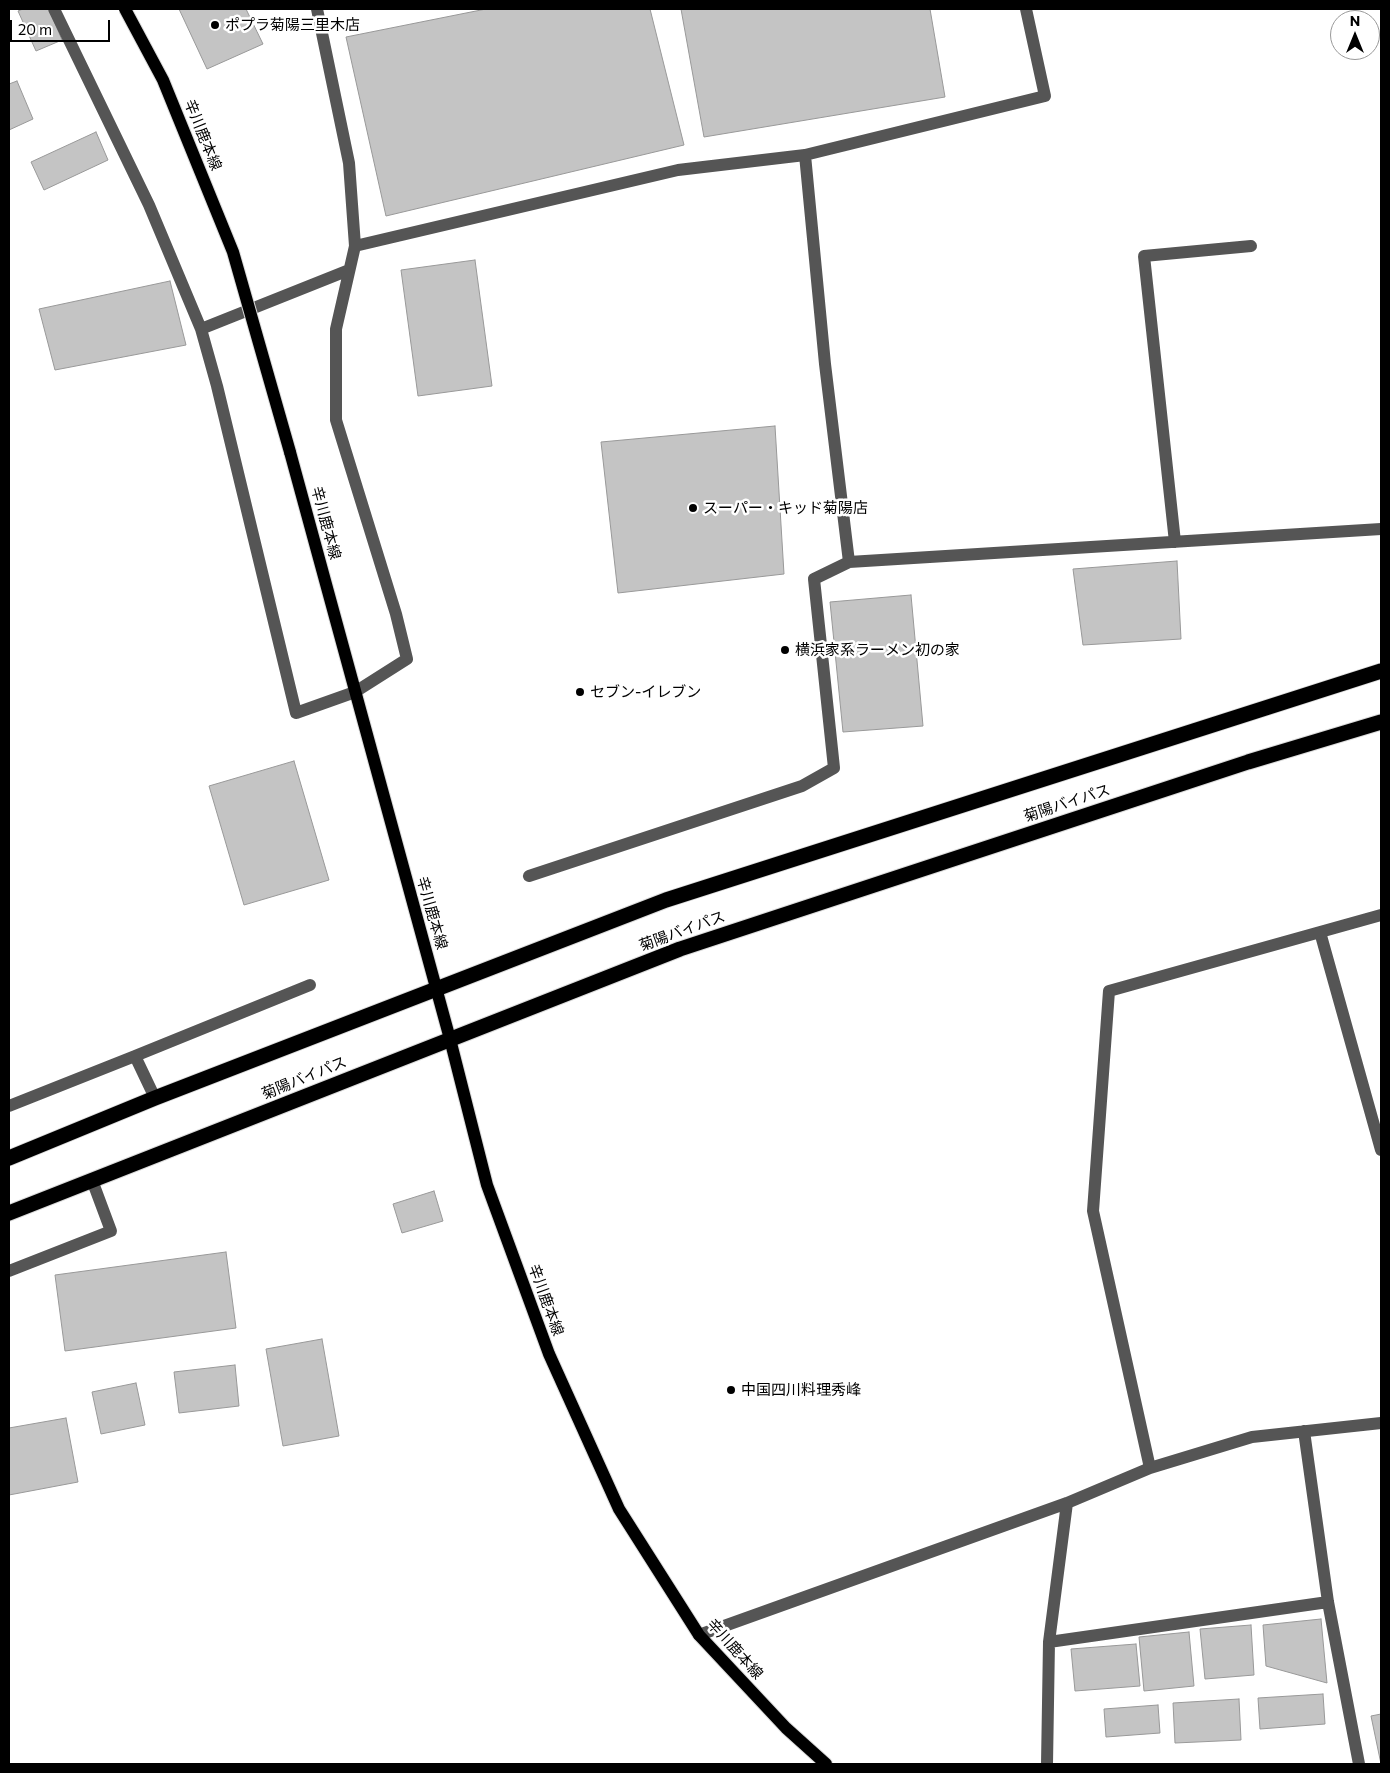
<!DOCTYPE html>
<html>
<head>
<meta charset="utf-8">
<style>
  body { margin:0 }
  #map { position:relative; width:1390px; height:1773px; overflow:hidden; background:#fff; font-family:Commissioner,sans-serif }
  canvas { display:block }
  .frame { position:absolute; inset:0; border:10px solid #000; pointer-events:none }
  .north { position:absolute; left:1330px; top:10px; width:50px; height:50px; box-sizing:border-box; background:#fff; border:1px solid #999; border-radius:50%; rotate:0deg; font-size:14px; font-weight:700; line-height:20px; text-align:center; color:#000 }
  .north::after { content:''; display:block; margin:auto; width:18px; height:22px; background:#000; clip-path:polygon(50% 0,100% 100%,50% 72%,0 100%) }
  .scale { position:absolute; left:10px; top:20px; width:100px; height:22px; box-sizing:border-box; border:2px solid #000; border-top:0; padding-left:6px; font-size:15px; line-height:18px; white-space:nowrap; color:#000; -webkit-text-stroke:4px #fff; paint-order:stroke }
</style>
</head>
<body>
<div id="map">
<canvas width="1390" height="1773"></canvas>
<div class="frame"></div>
<div class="north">N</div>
<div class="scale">20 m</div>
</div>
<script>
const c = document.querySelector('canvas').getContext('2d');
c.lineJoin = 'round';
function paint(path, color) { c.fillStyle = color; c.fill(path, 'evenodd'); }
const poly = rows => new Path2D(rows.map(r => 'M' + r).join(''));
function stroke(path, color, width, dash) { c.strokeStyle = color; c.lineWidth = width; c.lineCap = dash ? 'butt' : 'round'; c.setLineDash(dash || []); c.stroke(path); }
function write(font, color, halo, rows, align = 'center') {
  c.font = font + ' Commissioner,"Noto Sans JP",sans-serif'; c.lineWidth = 5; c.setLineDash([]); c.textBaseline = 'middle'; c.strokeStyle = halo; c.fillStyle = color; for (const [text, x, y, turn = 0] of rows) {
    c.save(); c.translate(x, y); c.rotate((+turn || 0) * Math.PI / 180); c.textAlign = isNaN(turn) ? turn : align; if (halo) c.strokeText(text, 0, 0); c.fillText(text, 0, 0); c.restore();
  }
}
const building = poly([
  [23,9,49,9,62,40,36,51,18,11,23,9],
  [179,9,246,9,263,44,207,69,179,9],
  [486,9,650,9,684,145,386,216,346,37,486,9],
  [681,9,930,9,945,97,704,137,681,9],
  [17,81,33,119,9,130,9,84,17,81],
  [96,132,108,160,44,190,31,162,96,132],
  [475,260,492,386,418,396,401,270,475,260],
  [170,281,186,345,55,370,39,309,170,281],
  [775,426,784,574,618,593,601,442,775,426],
  [1177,561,1181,639,1083,645,1073,569,1177,561],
  [911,595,923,726,843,732,830,602,911,595],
  [294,761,329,880,244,905,209,786,294,761],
  [434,1191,443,1221,402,1233,393,1204,434,1191],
  [226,1252,236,1328,65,1351,55,1275,226,1252],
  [322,1339,339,1436,283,1446,266,1349,322,1339],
  [235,1365,239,1406,179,1413,174,1372,235,1365],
  [136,1383,145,1425,101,1434,92,1392,136,1383],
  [66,1418,78,1482,9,1495,9,1428,66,1418],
  [1321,1619,1327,1683,1266,1666,1263,1625,1321,1619],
  [1251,1625,1254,1675,1205,1679,1200,1629,1251,1625],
  [1189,1632,1194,1686,1144,1691,1139,1637,1189,1632],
  [1136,1644,1140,1686,1075,1691,1071,1649,1136,1644],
  [1323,1694,1325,1724,1260,1729,1258,1698,1323,1694],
  [1239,1699,1241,1740,1175,1743,1173,1703,1239,1699],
  [1158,1705,1160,1733,1106,1737,1104,1709,1158,1705],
  [1381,1714,1381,1764,1371,1716,1381,1714]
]);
const minor = poly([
  [54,9,149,205,201,329,217,386,296,713,355,692,407,659,396,614,336,420,336,329,355,246,349,163,317,9],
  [805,155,825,364,849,562],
  [355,246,678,170,805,155,1045,96,1026,9],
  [201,329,349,270],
  [1175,542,1144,256,1251,246],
  [529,876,802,786,834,768,814,579,849,562,1381,529],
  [1320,932,1381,1150],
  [135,1056,310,985],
  [9,1106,135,1056,155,1098],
  [9,1271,111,1231,92,1180],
  [1304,1431,1328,1602,1359,1764],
  [1150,1468,1093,1211,1109,991,1381,915],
  [699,1635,1067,1503,1150,1468,1252,1437,1381,1423],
  [1049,1642,1328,1602],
  [1047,1764,1049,1642,1067,1503]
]);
const major = poly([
  [290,452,450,1039,487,1185,549,1354,619,1509,699,1635,786,1728,826,1764]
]);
const highway = poly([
  [9,1158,155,1098,666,900,1381,671],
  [9,1213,680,949,1248,762,1381,722]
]);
const majorBridge = poly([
  [125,9,163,80,233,252,290,452]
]);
const markers = [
  [215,25,5,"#000"],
  [693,508,5,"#000"],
  [785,650,5,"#000"],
  [580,692,5,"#000"],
  [731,1390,5,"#000"]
];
const poiNames = [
  ["ポプラ菊陽三里木店",225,25],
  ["スーパー・キッド菊陽店",703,508],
  ["横浜家系ラーメン初の家",795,650],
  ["セブン-イレブン",590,692],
  ["中国四川料理秀峰",741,1390]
];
const streetNames = [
  ["辛川鹿本線",203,135,68],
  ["辛川鹿本線",326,523,75],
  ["菊陽バイパス",1067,803,-18],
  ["辛川鹿本線",432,913,74],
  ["菊陽バイパス",682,931,-20],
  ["菊陽バイパス",304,1078,-22],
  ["辛川鹿本線",546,1300,70],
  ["辛川鹿本線",735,1649,48]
];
paint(building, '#c4c4c4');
stroke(building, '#999', 1);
stroke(major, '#dbdbdb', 14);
stroke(highway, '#dbdbdb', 17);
stroke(minor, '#555', 12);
stroke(major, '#000', 12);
stroke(highway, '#000', 15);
stroke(majorBridge, '#dbdbdb', 14, []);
stroke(majorBridge, '#000', 12);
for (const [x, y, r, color] of markers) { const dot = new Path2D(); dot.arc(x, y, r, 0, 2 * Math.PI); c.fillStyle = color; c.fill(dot); stroke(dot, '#fff', 2); }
write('15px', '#000', '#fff', poiNames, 'left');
write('15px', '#000', '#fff', streetNames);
</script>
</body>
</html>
